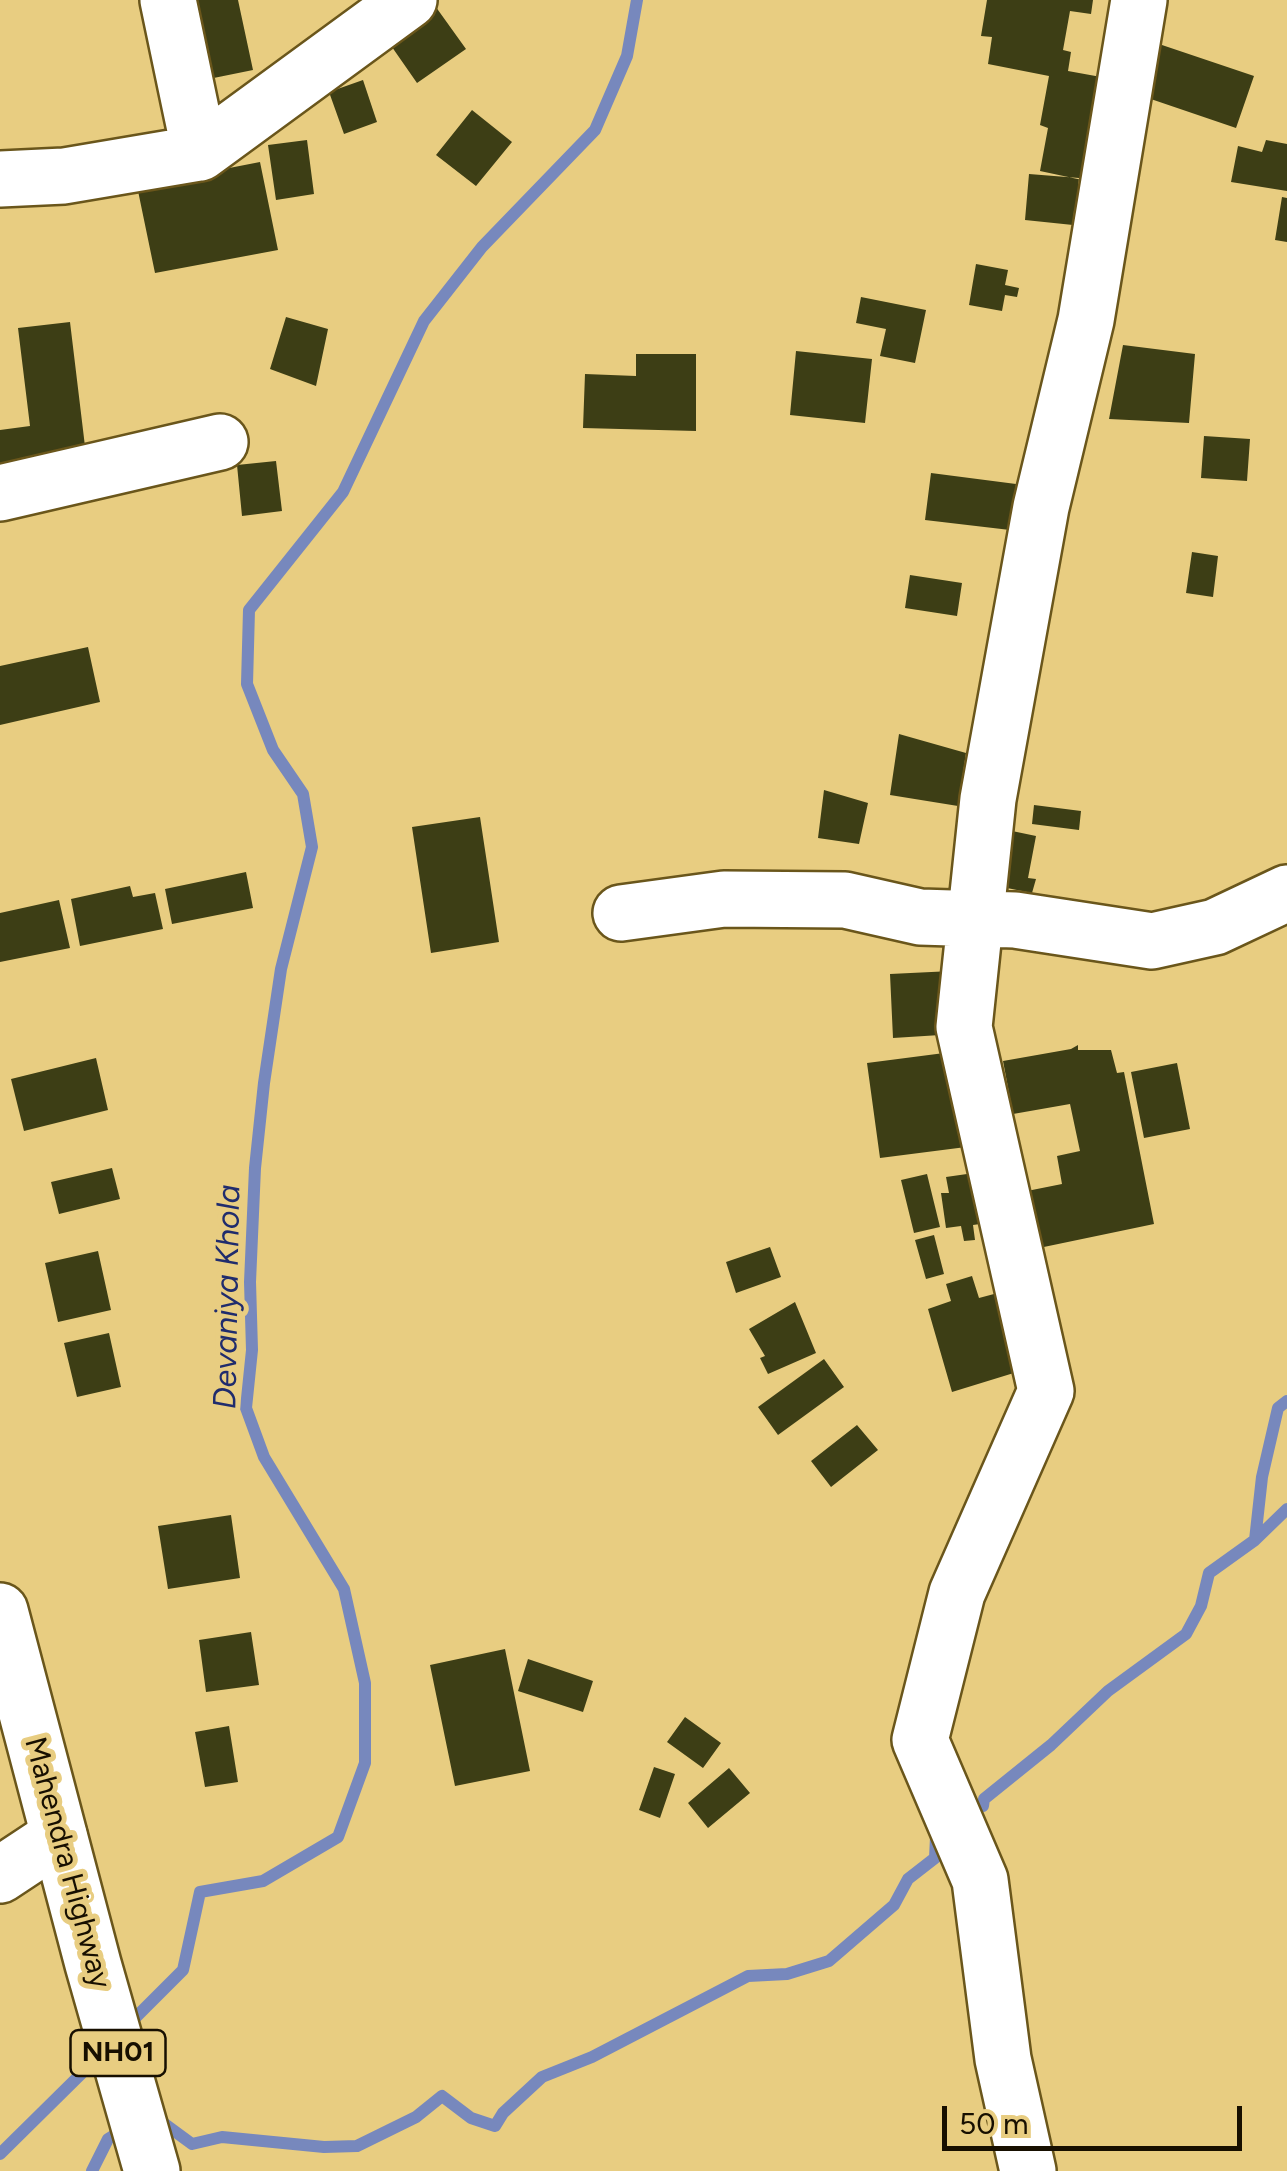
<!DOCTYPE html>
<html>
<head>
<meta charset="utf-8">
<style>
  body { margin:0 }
  #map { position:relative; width:1287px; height:2171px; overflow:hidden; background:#e8cd81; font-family:Figtree,sans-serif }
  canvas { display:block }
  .scale { position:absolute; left:942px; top:2106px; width:300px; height:45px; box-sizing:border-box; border:5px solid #170f00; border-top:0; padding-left:12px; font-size:30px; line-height:35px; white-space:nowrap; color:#170f00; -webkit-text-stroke:8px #e8cd81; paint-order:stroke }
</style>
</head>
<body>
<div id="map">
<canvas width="1287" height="2171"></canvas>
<div class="scale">50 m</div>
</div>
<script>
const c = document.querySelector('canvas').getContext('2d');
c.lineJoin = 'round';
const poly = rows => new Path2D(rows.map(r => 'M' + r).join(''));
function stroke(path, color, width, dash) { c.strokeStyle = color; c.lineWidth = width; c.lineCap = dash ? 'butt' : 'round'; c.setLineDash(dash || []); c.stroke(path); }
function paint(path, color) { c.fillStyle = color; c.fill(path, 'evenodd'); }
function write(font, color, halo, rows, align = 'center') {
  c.font = font + ' Figtree,sans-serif'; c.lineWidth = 10; c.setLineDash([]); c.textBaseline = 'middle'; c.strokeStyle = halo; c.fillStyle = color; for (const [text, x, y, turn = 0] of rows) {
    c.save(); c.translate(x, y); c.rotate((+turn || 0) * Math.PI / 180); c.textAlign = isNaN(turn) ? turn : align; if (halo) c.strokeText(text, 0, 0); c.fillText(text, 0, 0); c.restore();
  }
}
const stream = poly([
  [1255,1540,1262,1477,1278,1408,1287,1401],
  [983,1806,984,1799,1051,1745,1108,1691,1186,1634,1201,1606,1209,1573,1255,1540,1287,1509],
  [134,2019,183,1970,200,1892,263,1881,338,1837,365,1763,365,1683,344,1589,264,1457,246,1408,252,1350,250,1282,255,1168,264,1083,281,969,312,847,303,794,273,750,247,684,249,610,343,492,424,321,482,247,595,130,627,56,637,0],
  [158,2119,192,2144,222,2137,324,2147,357,2146,416,2117,442,2096,471,2118,495,2126,503,2113,542,2077,592,2057,748,1976,787,1974,829,1961,894,1905,908,1879,935,1858,936,1837],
  [0,2154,82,2073],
  [92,2171,108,2139,124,2129]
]);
const building = poly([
  [172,0,238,0,253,70,189,83],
  [987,0,1093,0,1091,14,1070,11,1063,50,1071,52,1068,71,1101,77,1087,181,1040,171,1048,128,1040,125,1049,76,988,64,992,37,981,36],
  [433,3,466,49,417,83,385,37],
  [1159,44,1254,76,1236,128,1142,96],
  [363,80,377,122,344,134,329,92],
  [472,110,512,142,476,186,436,155],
  [307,140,314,194,276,200,268,145],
  [1266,140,1287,144,1287,191,1231,182,1238,146,1262,152],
  [260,162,278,250,155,273,137,186],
  [1029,174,1079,178,1078,189,1091,189,1090,212,1074,211,1073,225,1025,220],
  [1282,197,1287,198,1287,242,1275,240],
  [976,264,1008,270,1005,285,1019,288,1017,297,1005,295,1002,311,969,305],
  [861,297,926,310,915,363,880,356,886,329,856,323],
  [286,317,328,329,316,386,270,369],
  [70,322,87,463,0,474,0,430,30,426,18,328],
  [1123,345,1195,354,1189,423,1109,419],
  [796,351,872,359,865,423,790,415],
  [636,354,696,354,696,431,583,428,585,374,636,376],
  [1204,436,1250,439,1247,481,1201,478],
  [276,461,282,511,242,516,237,465],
  [931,473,1016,484,1010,530,925,520],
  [1192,552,1218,556,1213,597,1186,593],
  [910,575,962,583,957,616,905,608],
  [88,647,100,702,0,725,0,666],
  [899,734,966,753,958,806,890,795],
  [824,790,868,803,859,844,818,838],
  [1034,805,1081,811,1079,830,1032,824],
  [480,817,499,942,431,953,412,827],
  [993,827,1036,836,1028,878,1036,879,1032,893,982,883],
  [246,872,253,908,172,924,165,889],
  [130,886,133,897,155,893,163,929,80,946,71,899],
  [59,900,70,948,0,962,0,913],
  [952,971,956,1034,893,1038,890,974],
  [1078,1045,1078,1050,1111,1050,1117,1073,1124,1072,1154,1224,1039,1248,1027,1191,1062,1184,1057,1156,1080,1151,1070,1104,1013,1114,1003,1061,1071,1049],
  [952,1052,966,1147,880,1158,867,1063],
  [96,1058,108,1110,24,1131,11,1079],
  [1177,1063,1190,1129,1144,1138,1131,1072],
  [112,1168,120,1199,59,1214,51,1182],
  [974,1173,987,1223,973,1225,975,1240,964,1241,961,1226,946,1228,941,1193,949,1193,946,1177],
  [927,1174,940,1227,914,1233,901,1180],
  [934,1235,944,1274,926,1279,915,1240],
  [770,1247,781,1277,736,1293,726,1262],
  [98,1251,111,1310,58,1322,45,1263],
  [972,1276,979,1298,994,1294,1017,1372,952,1392,928,1309,951,1301,946,1284],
  [795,1302,816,1353,768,1374,760,1358,765,1356,749,1329],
  [109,1333,121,1387,77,1397,64,1343],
  [824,1359,844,1387,778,1435,758,1407],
  [857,1425,878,1450,831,1487,811,1461],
  [231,1515,240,1578,168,1589,158,1526],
  [251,1632,259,1685,206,1692,199,1640],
  [505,1649,530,1771,455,1786,430,1665],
  [528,1659,593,1681,583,1712,518,1691],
  [685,1717,721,1743,703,1768,667,1742],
  [229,1726,238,1782,205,1787,195,1732],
  [654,1767,675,1774,660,1818,639,1810],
  [729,1768,750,1793,708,1828,688,1803]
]);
const minor = poly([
  [168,0,200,153],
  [0,179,64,176,200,153,409,0],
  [0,493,220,442],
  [621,913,724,899,845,900,920,917,1015,920,1152,941,1215,927,1287,893],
  [0,1875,59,1836],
  [1028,2171,1003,2059,980,1880,920,1740,957,1593,1046,1391,964,1027,988,799,1041,507,1086,320,1139,0]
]);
const highway = poly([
  [0,1611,93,1964,152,2171]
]);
const shields = [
  [118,2053,95]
];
const shieldNames = [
  ["NH01",118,2053]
];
const streetNames = [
  ["Mahendra Highway",67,1863,75]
];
const waterNames = [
  ["Devaniya Khola",228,1297,-89]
];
stroke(stream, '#7788bd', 12);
paint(building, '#3d3e15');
stroke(minor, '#6a561b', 60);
stroke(highway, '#6a561b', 60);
stroke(minor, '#fff', 55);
stroke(highway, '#fff', 55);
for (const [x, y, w] of shields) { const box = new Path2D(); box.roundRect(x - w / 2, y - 23, w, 46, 8); c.fillStyle = '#e8cd81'; c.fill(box); stroke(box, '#170f00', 2.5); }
write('bold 28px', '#170f00', null, shieldNames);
write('30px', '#170f00', '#e8cd81', streetNames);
write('italic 32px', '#202c6d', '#e8cd81', waterNames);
</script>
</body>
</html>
